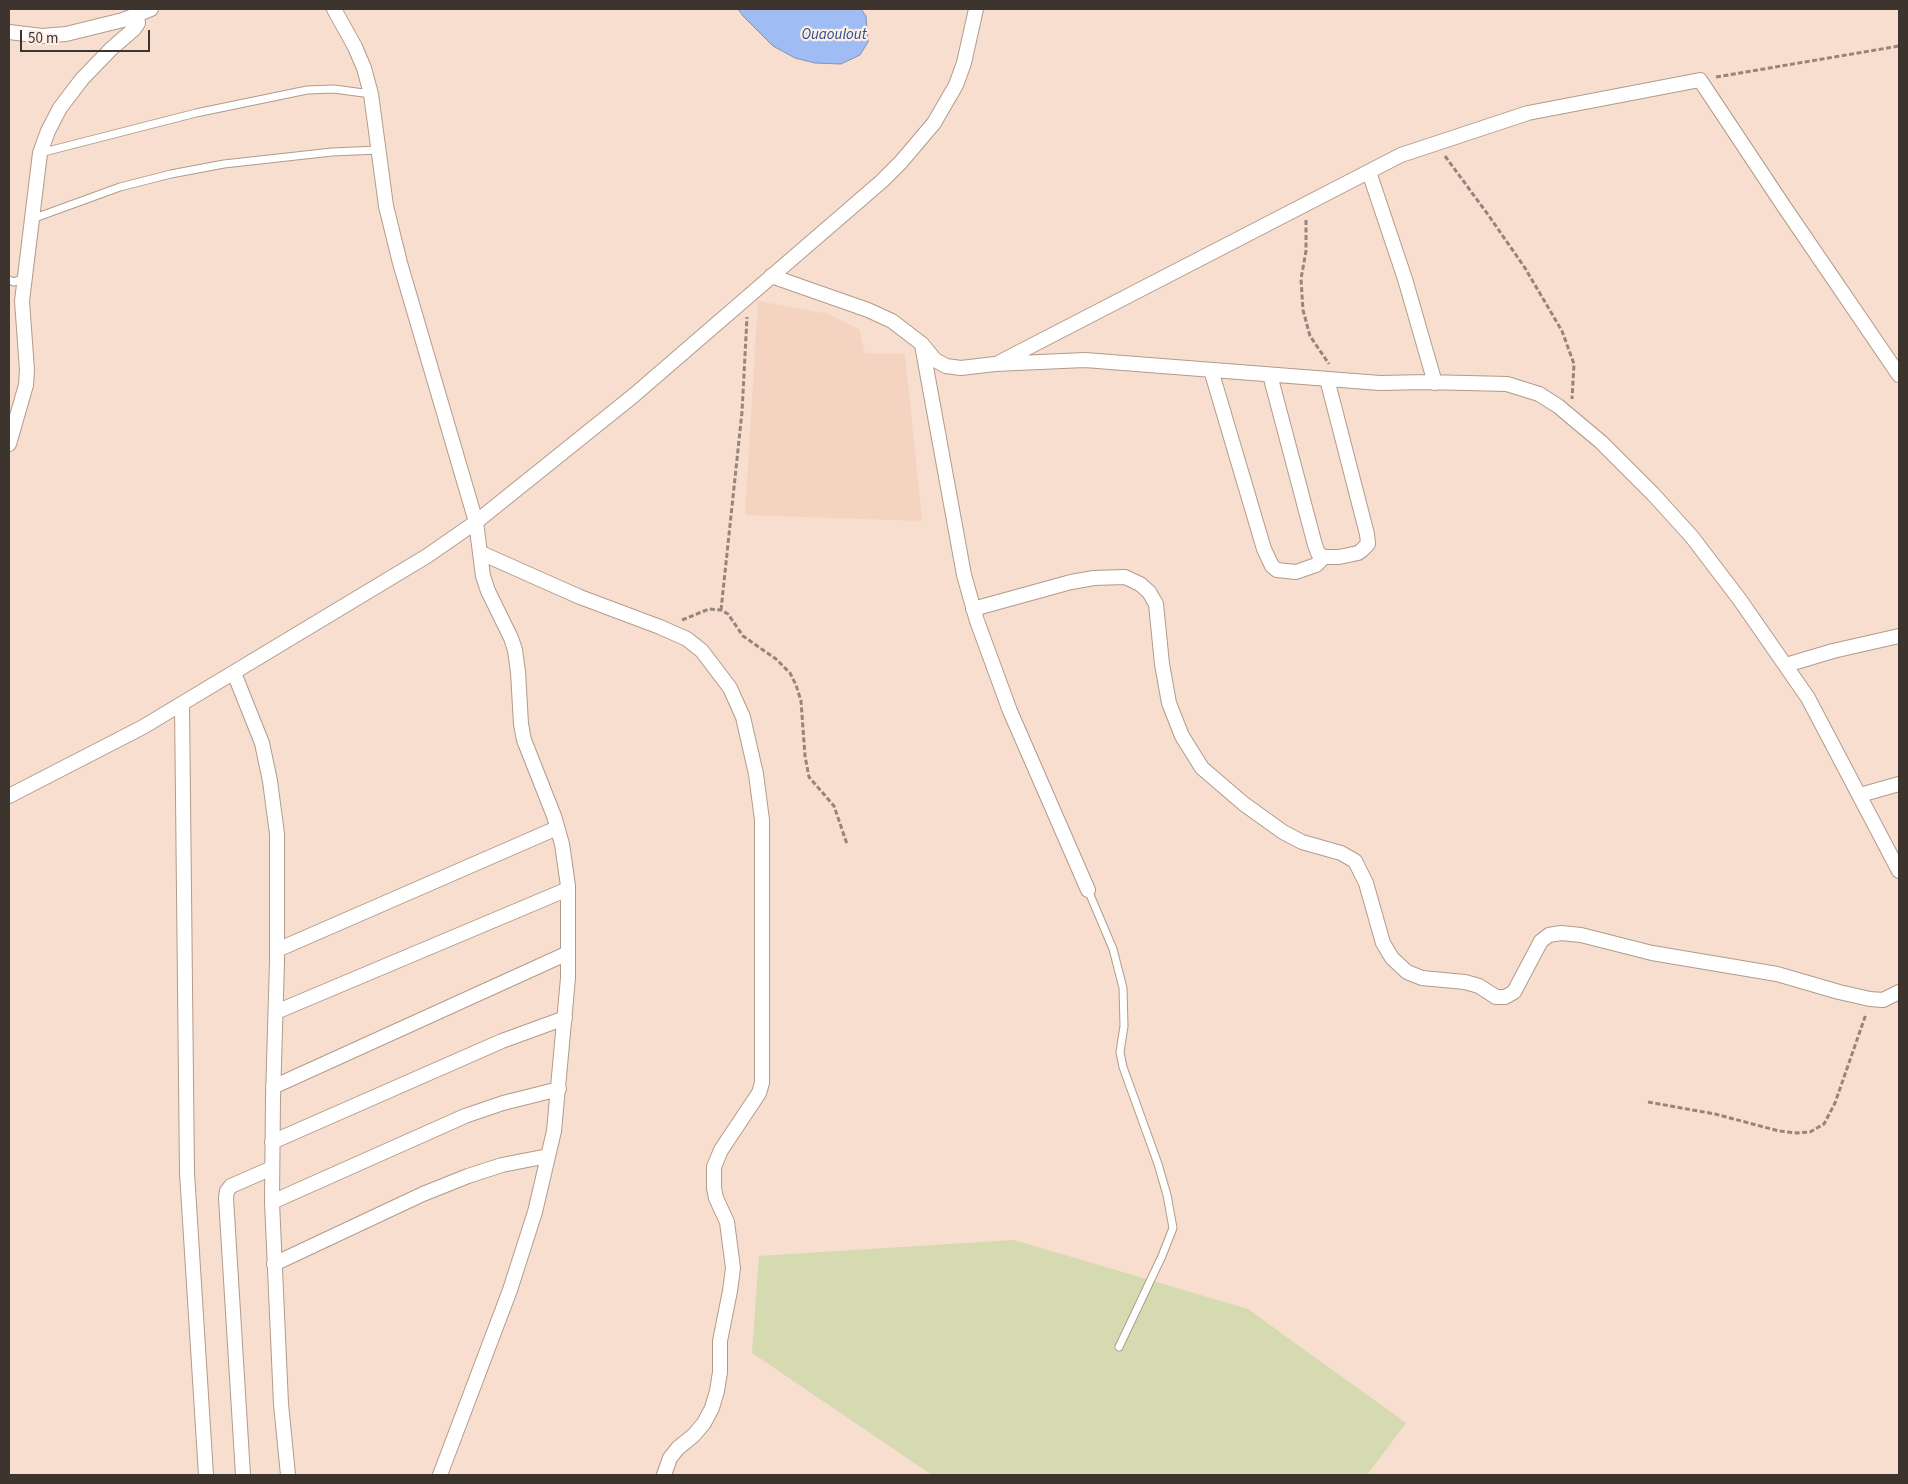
<!DOCTYPE html>
<html>
<head>
<meta charset="utf-8">
<style>
  body { margin:0 }
  #map { position:relative; width:1908px; height:1484px; overflow:hidden; background:#f7decf; font-family:"Source Sans 3",sans-serif }
  canvas { display:block }
  .frame { position:absolute; inset:0; border:10px solid #3d342e; pointer-events:none }
  .scale { position:absolute; left:20px; top:30px; width:130px; height:22px; box-sizing:border-box; border:2px solid #3d342e; border-top:0; padding-left:6px; font-size:15px; line-height:18px; white-space:nowrap; color:#3d342e; -webkit-text-stroke:4px #fdeee4; paint-order:stroke }
</style>
</head>
<body>
<div id="map">
<canvas width="1908" height="1484"></canvas>
<div class="frame"></div>
<div class="scale">50 m</div>
</div>
<script>
const c = document.querySelector('canvas').getContext('2d');
c.lineJoin = 'round';
function paint(path, color) { c.fillStyle = color; c.fill(path, 'evenodd'); }
const poly = rows => new Path2D(rows.map(r => 'M' + r).join(''));
function stroke(path, color, width, dash) { c.strokeStyle = color; c.lineWidth = width; c.lineCap = dash ? 'butt' : 'round'; c.setLineDash(dash || []); c.stroke(path); }
function write(font, color, halo, rows, align = 'center') {
  c.font = font + ' "Source Sans 3",sans-serif'; c.lineWidth = 4.5; c.setLineDash([]); c.textBaseline = 'middle'; c.strokeStyle = halo; c.fillStyle = color; for (const [text, x, y, turn = 0] of rows) {
    c.save(); c.translate(x, y); c.rotate((+turn || 0) * Math.PI / 180); c.textAlign = isNaN(turn) ? turn : align; if (halo) c.strokeText(text, 0, 0); c.fillText(text, 0, 0); c.restore();
  }
}
const built = poly([
  [758,301,829,314,859,329,865,353,905,354,922,521,745,515]
]);
const green = poly([
  [1014,1240,1248,1309,1406,1423,1367,1475,932,1475,752,1353,759,1256]
]);
const water = poly([
  [738,9,861,9,866,16,868,42,860,55,841,64,815,63,795,58,773,46,743,16,738,9]
]);
const path = poly([
  [1716,77,1899,46],
  [1445,156,1489,216,1525,268,1562,331,1574,364,1572,399],
  [1306,220,1306,251,1301,279,1303,310,1310,336,1329,364],
  [721,610,742,412,747,317],
  [682,620,709,609,721,610,728,614,743,636,776,659,790,673,796,685,801,701,805,756,809,777,834,806,847,844],
  [1648,1102,1715,1114,1779,1131,1797,1133,1810,1132,1824,1124,1835,1103,1866,1014]
]);
const lane = poly([
  [40,153,196,113,307,90,334,89,371,94],
  [32,219,120,187,171,174,224,164,332,152,378,150],
  [9,280,14,282,24,278],
  [1088,890,1113,949,1123,988,1124,1026,1120,1052,1123,1067,1158,1164,1167,1195,1173,1228,1162,1256,1119,1347]
]);
const street = poly([
  [334,9,355,47,364,68,371,94,386,206,400,263,476,522,483,576,488,591,511,638,515,650,518,672,521,724,524,740,554,816,562,844,568,886,568,978,554,1131,535,1212,510,1290,440,1475],
  [9,32,42,36,66,34,123,20,151,9],
  [1369,172,1405,279,1435,383],
  [771,276,868,310,892,321,922,344,935,360,946,366,961,368,995,364,1085,360,1380,383,1426,382,1507,384,1539,394,1558,406,1601,442,1653,494,1692,537,1740,600,1808,698,1899,871],
  [922,345,964,575,977,621,1010,711,1088,890],
  [1000,362,1401,155,1528,113,1700,80,1783,205,1899,375],
  [1211,370,1264,549,1272,566,1277,570,1296,572,1316,565,1324,557],
  [1270,375,1315,545,1318,553,1324,557,1339,557,1358,553,1362,550,1368,544,1367,534,1327,379],
  [9,444,26,385,27,370,22,301,40,153,48,131,60,108,82,79,111,49,134,29,138,23,137,15],
  [481,553,580,597,660,627,687,639,702,651,730,688,743,717,756,774,762,820,762,1083,759,1093,721,1150,714,1167,714,1188,716,1198,727,1222,733,1268,730,1291,720,1341,720,1372,717,1391,712,1408,704,1423,694,1435,678,1448,670,1458,664,1475],
  [973,609,1071,582,1094,578,1125,577,1140,584,1149,592,1156,604,1162,664,1169,703,1182,736,1202,768,1244,804,1283,832,1302,842,1341,853,1355,861,1366,883,1383,943,1392,958,1407,972,1422,978,1465,982,1479,986,1496,997,1505,997,1514,992,1541,941,1549,935,1561,933,1581,935,1652,953,1777,974,1839,992,1870,999,1883,1000,1899,992],
  [1786,665,1833,651,1899,636],
  [234,673,262,743,270,781,277,834,277,961,273,1098,272,1202,281,1404,288,1475],
  [182,704,187,1173,206,1475],
  [1860,795,1899,784],
  [9,796,143,727,427,556,476,522,633,396,882,181,901,162,934,123,956,85,964,63,976,9],
  [277,950,557,828],
  [276,1012,568,889],
  [273,1087,568,953],
  [272,1142,502,1041,565,1018],
  [272,1202,465,1116,503,1103,559,1089],
  [274,1264,423,1194,468,1176,502,1165,548,1156],
  [243,1475,226,1198,227,1191,231,1186,272,1168]
]);
const waterNames = [
  ["Ouaoulout",834,36]
];
paint(built, '#f4d4c0');
paint(green, '#d6dab1');
paint(water, '#9fbcf5');
stroke(water, '#8293b9', 1);
stroke(lane, '#b29b8c', 9);
stroke(street, '#b29b8c', 16);
stroke(path, '#96857b', 3, [5, 2.5]);
stroke(lane, '#fff', 7);
stroke(street, '#fff', 14);
write('italic 15px', '#2c4c90', '#fdeee4', waterNames);
</script>
</body>
</html>
